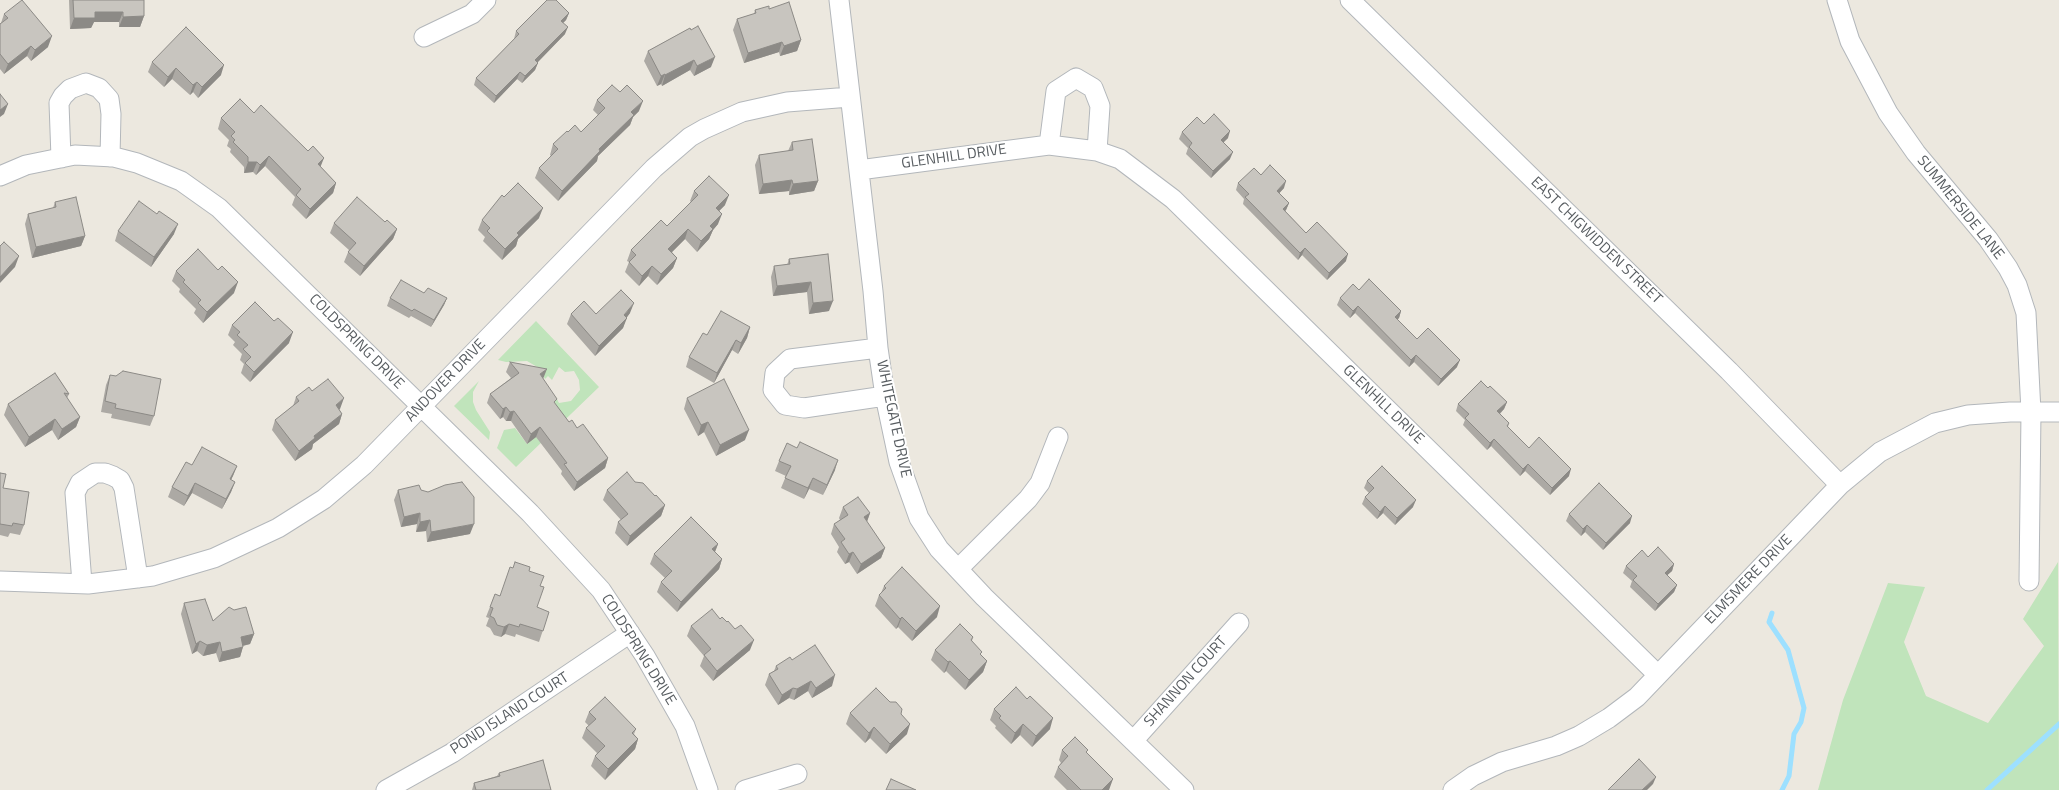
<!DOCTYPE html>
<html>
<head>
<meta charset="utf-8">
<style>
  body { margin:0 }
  canvas { display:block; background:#ece8df }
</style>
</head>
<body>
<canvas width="2059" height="790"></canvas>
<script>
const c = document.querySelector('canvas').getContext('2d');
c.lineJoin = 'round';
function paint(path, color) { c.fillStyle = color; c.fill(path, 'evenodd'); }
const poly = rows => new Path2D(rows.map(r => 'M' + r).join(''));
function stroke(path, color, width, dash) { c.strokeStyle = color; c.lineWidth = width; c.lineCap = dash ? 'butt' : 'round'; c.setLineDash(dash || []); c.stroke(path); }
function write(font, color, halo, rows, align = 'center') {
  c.font = font + ' "Titillium Web",sans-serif'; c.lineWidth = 4; c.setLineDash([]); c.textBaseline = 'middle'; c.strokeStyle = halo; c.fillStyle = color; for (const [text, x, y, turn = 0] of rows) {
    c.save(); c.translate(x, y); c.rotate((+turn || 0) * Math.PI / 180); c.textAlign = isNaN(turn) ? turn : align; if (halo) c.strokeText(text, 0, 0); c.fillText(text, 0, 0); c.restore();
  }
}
const green = poly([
  [536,321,599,387,516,467,497,448,504,430,515,428,527,444,553,397,556,397,559,403,571,401,580,390,579,380,574,371,565,372,559,367,552,380,548,376,545,379,539,368,527,361,506,362,498,360],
  [479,381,473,392,473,402,476,410,490,432,489,440,454,406],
  [2058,562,2059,790,1818,790,1843,700,1888,583,1925,587,1904,642,1926,696,1988,723,2044,646,2023,619]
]);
const stream = poly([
  [1772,613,1769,622,1788,650,1804,708,1801,722,1794,734,1789,776,1782,790],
  [1987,790,2059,724]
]);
const street = poly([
  [839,0,873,291,878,348,885,396,899,462,919,518,939,549,984,597,1184,790],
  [1350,0,1729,371,1840,485],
  [1837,0,1850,41,1888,113,1916,153,1988,239,2008,268,2017,285,2026,313,2031,412,2029,581],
  [424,37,472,14,486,0],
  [1049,145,1056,91,1076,78,1093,88,1100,106,1097,151],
  [61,158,59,103,63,96,70,89,86,83,99,88,109,99,111,114,110,157],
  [859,170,1049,145,1097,151,1120,159,1173,199,1658,675],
  [0,176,26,165,75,155,114,157,137,163,181,181,219,208,530,513,601,590,645,656,685,726,708,790],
  [878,348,790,359,775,373,773,390,785,405,804,408,885,396],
  [958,569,1028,499,1040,483,1058,437],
  [0,581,88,584,153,576,214,558,278,528,324,499,364,465,654,168,690,137,704,129,742,112,787,102,850,97],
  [82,583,75,493,80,483,95,473,105,473,113,476,120,480,124,488,138,578],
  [1133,741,1239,623],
  [386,790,452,753,630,633],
  [745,790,797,774],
  [1453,790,1473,776,1502,762,1556,746,1579,736,1609,718,1637,697,1840,485,1880,452,1935,423,1968,415,2010,412,2059,412]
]);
const wall = poly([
  [69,0,144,0,144,16,140,27,119,27,119,22,94,22,91,28,70,29],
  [769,9,801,40,797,51,780,56,779,52,744,63,733,30,737,19,754,14,755,10],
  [569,13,566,20,563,23,565,34,538,62,535,70,522,83,517,79,494,103,474,85,476,78,514,39,516,31],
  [4,14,48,47,31,61,27,56,4,74,0,69,0,24,1,23],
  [690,28,711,67,694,76,690,70,662,86,661,84,657,86,644,61,648,51],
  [152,62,221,75,198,98,193,92,190,95,172,79,164,87,148,72],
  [597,100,639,111,633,117,630,125,598,156,597,161,558,201,535,178,539,168,551,156,550,155,553,144,568,132,581,132,598,115,593,110],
  [254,113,321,167,336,183,333,193,306,219,292,205,295,197,265,166,256,175,253,172,244,173,244,167,230,152,231,149,227,146,229,140,218,129,221,118],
  [1204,124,1228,138,1223,142,1230,159,1211,178,1186,154,1188,148,1179,139,1182,132],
  [792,142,818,181,814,191,789,195,789,191,759,194,755,165,759,155,788,151],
  [1261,175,1284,188,1279,193,1289,203,1286,210,1285,211,1306,233,1346,261,1327,280,1302,255,1298,260,1243,204,1244,199,1236,190,1238,183],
  [694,191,725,205,719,211,718,224,713,230,709,239,697,252,685,239,672,252,677,258,673,268,657,285,648,276,639,286,625,272,629,262,627,261,631,250,667,226,691,202,690,201],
  [504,197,539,218,518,239,516,246,502,260,483,241,485,237,478,230,482,220],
  [55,202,85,236,81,246,32,258,25,224,28,214,53,208],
  [157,214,174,234,151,267,115,241,118,231],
  [385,222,397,229,393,239,360,276,344,262,349,250,330,233,334,223],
  [828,254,829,311,809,314,807,292,773,296,771,277,774,266,787,265,789,259],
  [176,271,234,293,203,323,194,313,196,309,179,292,180,289,172,281],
  [1359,290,1401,311,1399,318,1397,320,1417,339,1457,367,1438,386,1414,362,1409,367,1355,313,1350,318,1337,305,1340,298],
  [424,293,447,298,444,305,431,327,411,316,409,318,387,306,390,298],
  [630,313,626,318,623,328,595,356,567,324,571,314],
  [232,325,289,343,250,382,241,373,244,364,240,360,242,354,233,345,235,342,228,335],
  [750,327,747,338,738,354,732,350,714,383,686,367,689,357,707,335],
  [510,362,543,378,555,404,569,422,577,428,608,458,605,468,574,491,561,474,562,471,536,437,527,444,511,421,506,421,503,417,500,419,487,403,490,394,511,378,506,372],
  [55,373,69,394,67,398,80,417,76,427,58,440,52,430,25,447,4,415,8,404],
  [110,375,154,416,150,426,111,418,112,414,101,412,106,385],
  [1488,388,1507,402,1504,409,1500,414,1509,423,1508,427,1529,448,1569,476,1550,495,1525,471,1520,476,1491,446,1487,450,1463,425,1465,420,1456,411,1458,404],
  [312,391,340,409,339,409,342,414,339,424,313,444,312,449,295,461,272,430,275,420,293,406,296,397],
  [687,398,745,440,716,456,704,432,698,436,684,409],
  [779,461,835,470,823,495,809,489,804,499,781,488,786,476,775,471],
  [192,465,237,466,231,480,235,482,231,492,222,509,192,493,184,506,168,497,172,487],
  [0,473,3,488,24,525,20,535,10,533,8,537,0,535],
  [1367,481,1413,507,1395,525,1383,513,1377,519,1362,504,1365,497,1369,493,1364,488],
  [635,482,655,496,665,505,661,516,627,546,615,533,618,522,621,520,603,500,607,490],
  [398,490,421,490,470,534,427,542,426,531,416,532,417,524,401,527,394,500],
  [843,507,870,513,867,522,885,548,881,558,857,574,849,562,845,564,837,552,839,547,831,534,834,524,840,520,839,518],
  [1569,514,1630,523,1603,550,1585,532,1581,536,1566,521],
  [718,544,715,552,722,559,719,569,677,612,657,592,661,582,665,578,650,564,654,554],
  [1648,557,1674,564,1672,571,1667,575,1677,585,1674,592,1655,611,1630,587,1632,581,1623,573,1626,566],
  [529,571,540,586,537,607,549,612,539,642,516,634,515,637,505,634,501,637,494,635,490,628,486,626,489,618,486,617,495,594,500,596],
  [884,586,937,617,912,641,898,627,896,629,875,606,879,595,881,593],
  [184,603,213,621,254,634,250,644,243,646,240,657,219,662,216,653,203,656,197,651,192,654,181,614],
  [720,619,750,650,713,681,700,666,704,656,687,636,691,626],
  [973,637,972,641,981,656,987,661,983,672,965,690,946,671,944,673,931,660,935,650],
  [792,660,832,686,812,698,808,691,794,700,789,698,778,705,765,685,769,674,774,671,776,666],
  [994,709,1050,729,1032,747,1020,735,1011,744,995,728,996,726,990,720],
  [589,712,636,729,634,734,638,739,635,749,605,780,591,766,595,756,597,753,582,738,586,728,589,726,585,722],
  [850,713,901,714,907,734,886,754,870,738,865,743,846,724],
  [1062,750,1087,753,1109,789,1109,790,1067,790,1054,777,1058,767,1061,763,1059,760],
  [499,773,551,790,472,790,474,783,497,776]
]);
const shadedWall = poly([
  [95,12,123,12,119,22,94,22,91,28,70,29,74,18],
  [569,13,566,20,558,28,561,21],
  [144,16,140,27,119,27,123,17],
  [568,27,565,34,533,67,535,60],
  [52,36,48,47,31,61,35,50],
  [801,40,797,51,780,56,784,46],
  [782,42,779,52,744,63,748,53],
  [31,46,27,56,4,74,8,64],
  [715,57,711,67,694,76,697,66],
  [694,60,690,70,662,86,665,75],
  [538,63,535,70,522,83,525,76],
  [224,65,221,75,198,98,202,87],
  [176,68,172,79,164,87,168,77],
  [520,72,517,79,494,103,496,96],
  [665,74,661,84,657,86,661,76],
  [197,82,193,92,190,95,193,85],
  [643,101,639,111,633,117,630,125,598,156,597,161,558,201,562,191,631,112],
  [8,104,4,114,0,117,0,110],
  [1230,131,1228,138,1219,147,1221,140],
  [1233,152,1230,159,1211,178,1213,171],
  [269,156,265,166,256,175,260,165],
  [324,158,320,168,318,164],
  [248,162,257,162,253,172,244,173],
  [792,180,789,191,759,194,763,184],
  [818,181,814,191,789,195,793,184],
  [1286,181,1284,188,1275,198,1277,191],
  [336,183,333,193,306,219,310,209],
  [729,195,725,205,712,218,716,208],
  [1289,203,1286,210,1280,216,1283,209],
  [543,208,539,218,518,239,516,246,502,260,505,249,517,233],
  [722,214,718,224,713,230,709,239,697,252,701,241,710,226],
  [178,224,174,234,151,267,154,257],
  [397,229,393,239,360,276,364,266],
  [688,229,685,239,665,259,668,249],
  [85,236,81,246,32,258,36,247],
  [1305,248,1302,255,1298,260,1300,253],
  [1348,254,1346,261,1327,280,1329,273],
  [19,256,15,267,0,283,0,277],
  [677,258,673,268,657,285,661,274],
  [652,266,648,276,639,286,642,276],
  [238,282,234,293,203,323,207,312],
  [811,282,807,292,773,296,777,286],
  [447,298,444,305,431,327,434,320],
  [833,301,829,311,809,314,813,303],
  [634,303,630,313,625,320,627,318,623,328,595,356,599,346],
  [1358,306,1355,313,1350,318,1353,311],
  [1401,311,1399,318,1392,324,1395,317],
  [750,327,747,338,738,354,741,343],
  [293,332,289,343,250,382,254,372],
  [736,340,732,350,714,383,717,373],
  [1416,355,1414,362,1409,367,1411,360],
  [1460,360,1457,367,1438,386,1441,379],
  [547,369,543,379,540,374],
  [344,398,340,409,332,415,336,405],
  [1507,402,1504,409,1495,418,1497,411],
  [506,407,503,417,500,419,503,409],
  [514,411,511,421,506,421,510,412],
  [342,414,339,424,313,444,312,449,295,461,299,451,314,436],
  [80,417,76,427,58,440,62,429],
  [55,419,52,430,25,447,29,437],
  [708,422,704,432,698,436,701,425],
  [540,427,536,437,527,444,531,434],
  [749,430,745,440,716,456,720,445],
  [1494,439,1491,446,1487,450,1490,443],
  [608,458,605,468,574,491,577,482],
  [838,460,835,470,823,495,827,485],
  [1528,464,1525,471,1520,476,1523,469],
  [237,466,233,476,226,489,230,479],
  [1571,469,1569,476,1550,495,1552,488],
  [813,478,809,489,804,499,808,488],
  [235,482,231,492,222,509,226,499],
  [195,483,192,493,184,506,188,496],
  [1416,500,1413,507,1395,525,1397,518],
  [665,505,661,516,627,546,630,536],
  [1385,506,1383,513,1377,519,1380,512],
  [420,513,417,524,401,527,404,517],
  [870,513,866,524,864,517],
  [1632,516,1630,523,1603,550,1606,543],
  [430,520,426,531,416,532,420,522],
  [474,524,470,534,427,542,431,532],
  [1587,525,1585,532,1581,536,1583,529],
  [718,544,714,554,712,549],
  [885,548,881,558,857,574,861,564],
  [853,552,849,562,845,564,849,554],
  [722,559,719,569,677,612,681,602],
  [1674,564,1672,571,1662,580,1665,573],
  [1677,585,1674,592,1655,611,1658,604],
  [940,606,937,617,912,641,916,631],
  [902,617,898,627,896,629,900,619],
  [509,624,505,634,501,637,504,627],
  [254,634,250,644,237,647,241,637],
  [754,640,750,650,713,681,717,671],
  [200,641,197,651,192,654,196,644],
  [220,642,216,653,203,656,207,645],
  [243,647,240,657,219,662,222,652],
  [950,661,946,671,944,673,948,662],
  [987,661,983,672,965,690,969,680],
  [835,675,832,686,812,698,816,688],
  [811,681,808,691,794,700,797,689],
  [793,688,789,698,778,705,782,695],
  [1053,718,1050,729,1032,747,1036,736],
  [910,724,907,734,886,754,890,744],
  [1023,724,1020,735,1011,744,1015,733],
  [874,727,870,738,865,743,869,733],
  [638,739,635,749,605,780,608,769],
  [1656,777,1653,784,1647,790,1642,790],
  [1113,779,1109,790,1102,790]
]);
const building = poly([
  [22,0,52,36,35,50,31,46,8,64,0,54,0,24,8,18,4,14,22,0],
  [73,0,144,0,144,16,123,17,123,12,95,12,95,18,74,18,73,0],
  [547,0,556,0,569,13,561,21,568,27,535,60,538,63,525,76,520,72,496,96,476,78,519,34,516,31,547,0],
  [789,2,801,40,784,46,782,42,748,53,737,19,756,13,755,10,769,6,769,9,789,2],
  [698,26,715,57,697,66,694,60,665,75,665,74,661,76,648,51,690,28,691,30,698,26],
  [186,27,224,65,202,87,197,82,193,85,176,68,168,77,152,62,186,27],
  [612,85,620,92,627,85,643,101,631,112,634,115,599,149,600,151,562,191,539,168,558,149,553,144,567,131,568,132,575,125,581,132,605,108,597,100,612,85],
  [0,94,8,104,0,110,0,94],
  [240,99,254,113,261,105,308,151,313,146,324,158,318,164,336,183,310,209,296,195,301,189,269,156,260,165,257,162,248,162,248,157,233,142,235,140,231,136,235,132,221,118,240,99],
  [1214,114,1230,131,1221,140,1233,152,1213,171,1189,147,1192,143,1182,132,1197,117,1204,124,1214,114],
  [812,139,818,181,793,184,792,180,763,184,759,155,793,150,792,142,812,139],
  [1270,165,1286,181,1277,191,1289,203,1283,209,1306,233,1317,222,1348,254,1329,273,1305,248,1300,253,1245,197,1249,194,1238,183,1254,168,1261,175,1270,165],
  [709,176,729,195,716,208,722,214,710,226,713,229,701,241,688,229,668,249,677,258,661,274,652,266,642,276,629,262,636,255,631,250,661,220,667,226,698,195,694,191,709,176],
  [518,183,543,208,517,233,519,235,505,249,487,231,490,228,482,220,502,195,504,197,518,183],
  [76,197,85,236,36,247,28,214,56,207,55,202,76,197],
  [357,197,385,222,387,220,397,229,364,266,348,252,356,243,334,223,357,197],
  [139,201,157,214,159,211,178,224,154,257,118,231,139,201],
  [4,242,19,256,0,277,0,246,4,242],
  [198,249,218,270,222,266,238,282,207,312,198,303,201,300,183,282,185,280,176,271,198,249],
  [828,254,833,301,813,303,811,282,777,286,774,266,790,264,789,259,828,254],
  [1369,279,1401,311,1395,317,1417,339,1428,328,1460,360,1441,379,1416,355,1411,360,1358,306,1353,311,1340,298,1353,284,1359,290,1369,279],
  [401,280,424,293,428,288,447,298,434,320,414,309,412,311,390,298,401,280],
  [621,290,634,303,624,315,627,318,599,346,571,314,584,301,596,314,621,290],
  [255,302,274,321,278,318,293,332,254,372,245,363,251,357,243,349,248,345,237,335,240,332,232,325,255,302],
  [721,311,750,327,741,343,736,340,717,373,689,357,703,333,707,335,721,311],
  [510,362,547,369,540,374,557,399,554,402,569,422,572,420,577,428,583,424,608,458,577,482,564,464,567,463,540,427,531,434,514,411,510,412,506,407,503,409,490,394,519,373,510,362],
  [123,371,161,379,154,416,115,408,116,404,105,401,110,375,116,376,123,371],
  [55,373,69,394,64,393,80,417,62,429,55,419,29,437,8,404,55,373],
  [328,379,344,398,336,405,342,414,314,436,315,438,299,451,275,420,299,401,296,397,309,387,312,391,328,379],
  [724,379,749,430,720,445,708,422,701,425,687,398,724,379],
  [1481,381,1488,388,1490,386,1507,402,1497,411,1509,423,1507,426,1529,448,1539,437,1571,469,1552,488,1528,464,1523,469,1494,439,1490,443,1465,418,1469,414,1458,404,1481,381],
  [800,442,838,460,827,485,813,478,808,488,785,478,791,466,779,461,787,443,797,448,800,442],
  [202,447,237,466,230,479,235,482,226,499,195,483,188,496,172,487,186,462,192,465,202,447],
  [1382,466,1416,500,1397,518,1385,506,1380,512,1365,497,1374,488,1367,481,1382,466],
  [627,472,635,482,643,483,655,496,656,495,665,505,630,536,618,522,628,514,607,490,627,472],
  [0,473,6,474,3,488,29,492,24,525,13,523,12,526,0,524,0,473],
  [462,482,474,497,474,524,431,532,430,520,420,522,420,513,404,517,398,490,419,485,421,490,428,492,445,485,462,482],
  [1599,483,1632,516,1606,543,1587,525,1583,529,1569,514,1599,483],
  [858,497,870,513,864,517,885,548,861,564,853,552,849,554,841,542,845,539,834,524,848,515,843,507,858,497],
  [691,517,718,544,712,549,722,559,681,602,661,582,672,571,654,554,691,517],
  [1658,547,1674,564,1665,573,1677,585,1658,604,1633,580,1637,576,1626,566,1642,550,1648,557,1658,547],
  [515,562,530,567,529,571,544,576,540,586,544,587,537,607,549,612,543,631,520,624,519,627,509,624,504,627,497,625,494,618,490,616,493,608,490,607,495,594,500,596,510,567,513,568,515,562],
  [902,567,940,606,916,631,902,617,900,619,879,595,886,588,884,586,902,567],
  [205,599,213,621,229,607,234,610,246,607,254,634,241,637,243,647,222,652,220,642,207,645,200,641,196,644,184,603,205,599],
  [712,609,720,619,722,617,727,622,728,621,735,629,741,625,754,640,717,671,704,655,711,649,691,626,712,609],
  [960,624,973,637,971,640,982,652,980,654,987,661,969,680,950,661,948,662,935,650,960,624],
  [815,645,835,675,816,688,811,681,797,689,793,688,782,695,769,674,778,669,776,666,790,657,792,660,815,645],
  [1016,687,1027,699,1030,696,1053,718,1036,736,1023,724,1015,733,999,718,1001,716,994,709,1016,687],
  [876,688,890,702,896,702,902,709,901,714,910,724,890,744,874,727,869,733,850,713,876,688],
  [605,697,636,729,632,733,638,739,608,769,595,756,605,746,586,728,596,719,589,712,605,697],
  [1075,737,1088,750,1086,752,1113,779,1102,790,1081,790,1058,767,1068,756,1062,750,1075,737],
  [1639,759,1656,777,1642,790,1608,790,1639,759],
  [543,760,551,790,476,790,474,783,500,776,499,773,543,760],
  [891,779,916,790,886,790,891,779]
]);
const streetNames = [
  ["GLENHILL DRIVE",954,157,-8],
  ["SUMMERSIDE LANE",1960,208,51],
  ["EAST CHIGWIDDEN STREET",1596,241,44],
  ["COLDSPRING DRIVE",356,342,45],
  ["ANDOVER DRIVE",446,381,-46],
  ["GLENHILL DRIVE",1383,405,44],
  ["WHITEGATE DRIVE",893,419,78],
  ["ELMSMERE DRIVE",1749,580,-46],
  ["COLDSPRING DRIVE",638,650,58],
  ["SHANNON COURT",1186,682,-48],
  ["POND ISLAND COURT",510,714,-33]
];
paint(green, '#c0e4bb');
stroke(stream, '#9de0ff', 5);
stroke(street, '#b3b7bb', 21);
stroke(street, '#fff', 19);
paint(wall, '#aca9a4');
paint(shadedWall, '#8c8a86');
paint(building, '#c8c5bf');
stroke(building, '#8c8a86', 1);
write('15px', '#585d61', '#fff', streetNames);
</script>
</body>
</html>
